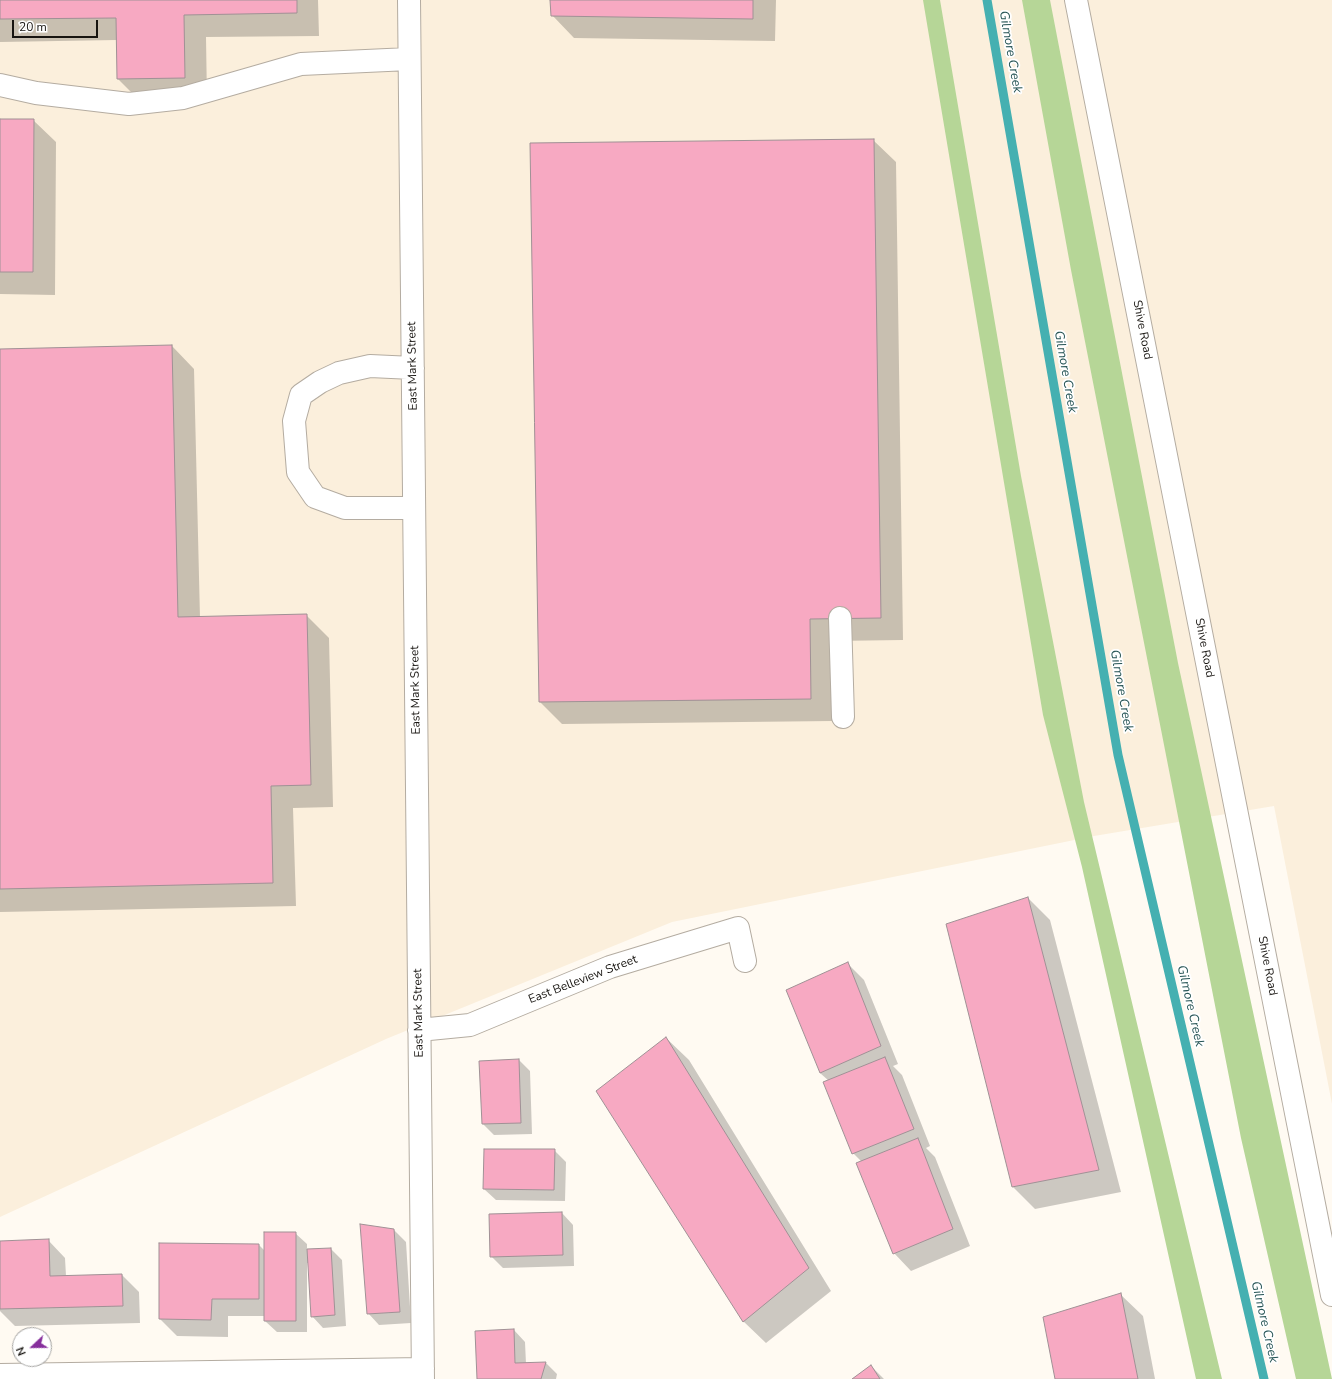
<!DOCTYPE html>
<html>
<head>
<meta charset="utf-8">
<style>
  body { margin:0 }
  #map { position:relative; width:1332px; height:1379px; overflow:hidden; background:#fffaf2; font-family:"Nunito Sans",sans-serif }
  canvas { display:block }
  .north { position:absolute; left:12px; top:1327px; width:40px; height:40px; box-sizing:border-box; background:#fff; border:1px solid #a2a19f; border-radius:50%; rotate:248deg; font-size:11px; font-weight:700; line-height:16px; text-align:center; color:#171410 }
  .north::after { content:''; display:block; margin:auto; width:14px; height:18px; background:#862f9c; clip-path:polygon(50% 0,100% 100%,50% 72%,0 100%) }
  .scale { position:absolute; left:12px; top:20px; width:86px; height:18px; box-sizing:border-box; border:2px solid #171410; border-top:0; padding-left:5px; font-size:12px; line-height:14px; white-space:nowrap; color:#171410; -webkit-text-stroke:3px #fff; paint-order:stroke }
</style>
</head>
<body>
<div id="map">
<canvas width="1332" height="1379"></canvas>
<div class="north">N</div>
<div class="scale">20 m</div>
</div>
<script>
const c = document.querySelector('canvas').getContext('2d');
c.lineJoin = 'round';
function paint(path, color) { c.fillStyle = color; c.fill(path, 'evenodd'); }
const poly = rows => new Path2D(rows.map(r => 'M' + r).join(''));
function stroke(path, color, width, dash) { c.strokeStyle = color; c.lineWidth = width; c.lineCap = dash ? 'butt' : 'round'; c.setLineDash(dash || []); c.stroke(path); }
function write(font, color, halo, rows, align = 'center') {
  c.font = font + ' "Nunito Sans",sans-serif'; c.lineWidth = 3.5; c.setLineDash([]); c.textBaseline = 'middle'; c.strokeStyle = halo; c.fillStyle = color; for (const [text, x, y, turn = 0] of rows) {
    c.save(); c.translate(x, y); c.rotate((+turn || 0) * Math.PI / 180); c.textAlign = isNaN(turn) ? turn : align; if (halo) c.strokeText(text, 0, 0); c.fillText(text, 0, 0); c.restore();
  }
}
const built = poly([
  [0,0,1332,0,1332,1104,1274,806,1094,836,672,922,386,1039,0,1217]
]);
const green = poly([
  [923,0,940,0,1021,476,1084,802,1222,1379,1196,1379,1082,867,1043,715],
  [1022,0,1050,0,1178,663,1332,1379,1296,1379,1241,1138,1071,270]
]);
const shadow = poly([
  [0,0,318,0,319,36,206,37,207,101,141,102,118,79,117,40,0,42],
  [551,0,776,0,775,41,574,38,552,15],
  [0,120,33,120,56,142,55,295,0,294],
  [873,140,896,162,903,640,832,641,833,721,562,724,540,702],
  [172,346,194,369,200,618,306,615,329,638,333,807,293,808,296,906,0,912,0,350],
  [1028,898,1050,920,1121,1192,1035,1209,1013,1187,947,925],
  [847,963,864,980,898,1064,893,1066,902,1075,930,1146,926,1148,935,1157,970,1246,911,1271,894,1253,862,1162,853,1153,829,1081,820,1073],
  [666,1038,689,1060,831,1291,766,1343,743,1321],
  [519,1060,530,1071,532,1134,494,1135,483,1124],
  [485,1150,554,1150,566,1162,565,1201,496,1200,484,1189],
  [562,1213,573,1225,574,1266,503,1268,491,1256],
  [394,1230,406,1242,411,1323,379,1325,368,1313],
  [295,1233,307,1244,307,1250,331,1249,342,1260,346,1326,323,1328,312,1316,309,1263,307,1263,307,1332,277,1332,265,1321,265,1316,228,1316,228,1337,177,1336,160,1319,160,1244,259,1245,265,1251],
  [48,1240,65,1258,66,1276,122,1275,139,1292,140,1323,15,1326,0,1311,0,1242],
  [1120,1294,1143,1316,1155,1379,1055,1379],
  [514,1330,525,1342,526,1364,546,1363,557,1374,556,1379,478,1379],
  [871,1366,884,1379,853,1379]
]);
const stream = poly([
  [987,0,1118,755,1264,1379]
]);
const building = poly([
  [0,0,297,0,297,13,184,15,185,78,117,79,116,18,0,19,0,0],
  [550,0,753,0,753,19,551,16,550,0],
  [0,119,34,119,33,272,0,272,0,119],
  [874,139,881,618,810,619,811,699,539,702,530,143,874,139],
  [172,345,178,617,307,614,311,785,271,786,273,883,0,889,0,349,172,345],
  [1028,897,1099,1170,1012,1187,946,924,1028,897],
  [848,962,881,1046,820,1073,786,990,848,962],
  [666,1037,809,1268,743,1322,596,1091,666,1037],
  [885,1057,914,1129,852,1154,823,1082,885,1057],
  [519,1059,521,1123,482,1124,479,1061,519,1059],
  [918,1138,953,1229,893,1254,856,1163,918,1138],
  [484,1149,555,1149,554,1190,483,1189,484,1149],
  [562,1212,563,1255,490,1257,489,1214,562,1212],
  [360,1224,394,1229,400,1312,367,1314,360,1224],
  [264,1232,296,1232,296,1321,264,1321,264,1232],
  [49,1239,50,1276,122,1274,123,1306,0,1309,0,1241,49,1239],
  [159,1243,259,1244,259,1299,212,1299,211,1320,159,1319,159,1243],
  [331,1248,335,1315,311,1317,307,1249,331,1248],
  [1121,1293,1138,1379,1055,1379,1043,1317,1121,1293],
  [514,1329,515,1363,546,1362,541,1379,477,1379,475,1331,514,1329],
  [871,1365,880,1379,852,1379,871,1365]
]);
const minor = poly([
  [409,0,423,1379],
  [1076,0,1332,1295],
  [0,85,36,93,129,104,183,98,301,64,409,59],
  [413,368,370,366,339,373,320,382,301,395,294,421,298,472,315,497,345,508,414,508],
  [840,618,843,717],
  [419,1030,470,1025,610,967,738,928,745,961],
  [0,1375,423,1369]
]);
const streetNames = [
  ["Shive Road",1142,330,79],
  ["East Mark Street",413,366,-91],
  ["Shive Road",1204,648,79],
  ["East Mark Street",416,690,-91],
  ["Shive Road",1267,966,79],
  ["East Belleview Street",583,980,-21],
  ["East Mark Street",419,1013,-91]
];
const waterNames = [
  ["Gilmore Creek",1010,52,80],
  ["Gilmore Creek",1065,372,80],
  ["Gilmore Creek",1121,691,80],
  ["Gilmore Creek",1190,1006,77],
  ["Gilmore Creek",1264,1322,77]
];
paint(built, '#fbefdc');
paint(green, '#b6d697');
paint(shadow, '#0003');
stroke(stream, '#45b0b1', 9);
paint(building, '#f7a9c2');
stroke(building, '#a09195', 1);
stroke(minor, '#b4aca1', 24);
stroke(minor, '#fff', 22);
write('12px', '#171410', '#fff', streetNames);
write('italic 13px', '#275556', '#fff', waterNames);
</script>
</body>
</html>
